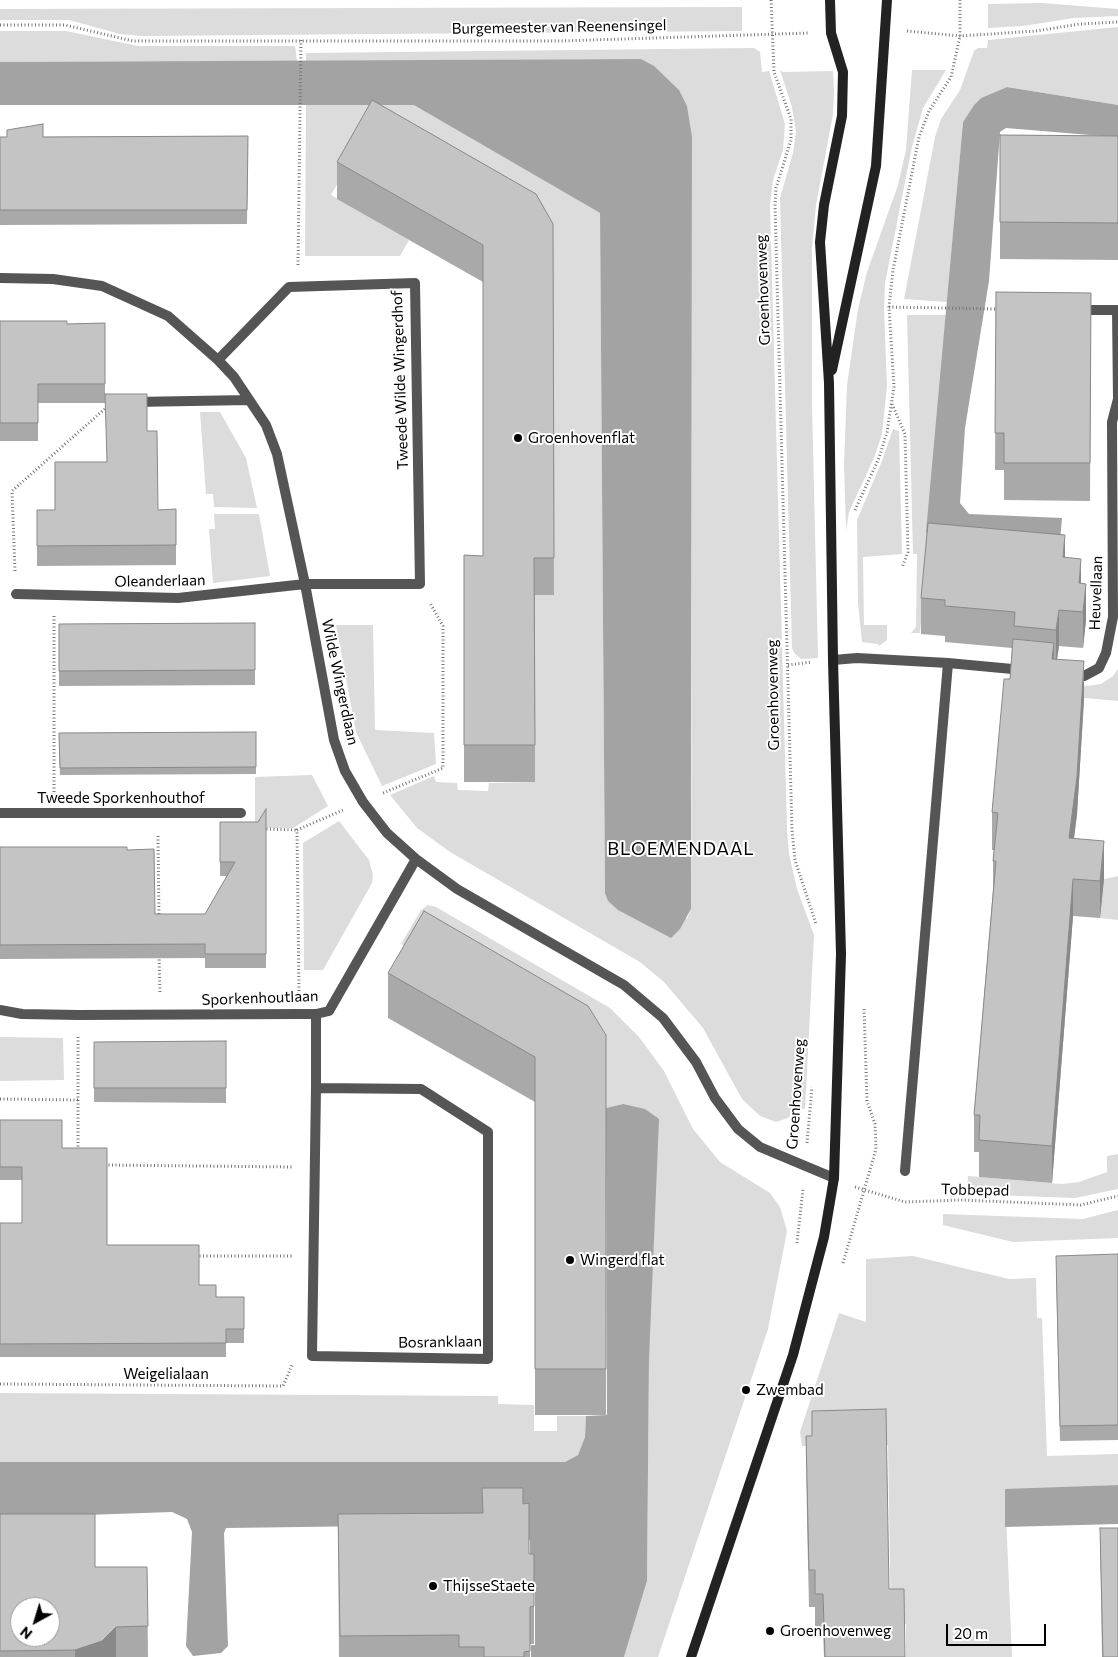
<!DOCTYPE html>
<html>
<head>
<meta charset="utf-8">
<style>
  body { margin:0 }
  #map { position:relative; width:1118px; height:1657px; overflow:hidden; background:#fff; font-family:Commissioner,sans-serif }
  canvas { display:block }
  .north { position:absolute; left:10px; top:1597px; width:50px; height:50px; box-sizing:border-box; background:#fff; border:1px solid #999; border-radius:50%; rotate:219deg; font-size:14px; font-weight:700; line-height:20px; text-align:center; color:#000 }
  .north::after { content:''; display:block; margin:auto; width:18px; height:22px; background:#000; clip-path:polygon(50% 0,100% 100%,50% 72%,0 100%) }
  .scale { position:absolute; left:946px; top:1624px; width:100px; height:22px; box-sizing:border-box; border:2px solid #000; border-top:0; padding-left:6px; font-size:15px; line-height:18px; white-space:nowrap; color:#000; -webkit-text-stroke:4px #fff; paint-order:stroke }
</style>
</head>
<body>
<div id="map">
<canvas width="1118" height="1657"></canvas>
<div class="north">N</div>
<div class="scale">20 m</div>
</div>
<script>
const c = document.querySelector('canvas').getContext('2d');
c.lineJoin = 'round';
function paint(path, color) { c.fillStyle = color; c.fill(path, 'evenodd'); }
const poly = rows => new Path2D(rows.map(r => 'M' + r).join(''));
function stroke(path, color, width, dash) { c.strokeStyle = color; c.lineWidth = width; c.lineCap = dash ? 'butt' : 'round'; c.setLineDash(dash || []); c.stroke(path); }
function write(font, color, halo, rows, align = 'center') {
  c.font = font + ' Commissioner,sans-serif'; c.lineWidth = 4; c.setLineDash([]); c.textBaseline = 'middle'; c.strokeStyle = halo; c.fillStyle = color; for (const [text, x, y, turn = 0] of rows) {
    c.save(); c.translate(x, y); c.rotate((+turn || 0) * Math.PI / 180); c.textAlign = isNaN(turn) ? turn : align; if (halo) c.strokeText(text, 0, 0); c.fillText(text, 0, 0); c.restore();
  }
}
const green = poly([
  [1042,3,1118,9,1118,16,1074,18,1023,26,988,28,988,4],
  [742,7,742,31,141,36,120,34,69,20,0,20,0,9],
  [1118,27,1118,105,1007,87,981,98,974,105,963,122,947,302,904,299,935,137,941,119,960,90,974,51,978,48,987,48,988,40],
  [0,31,66,31,138,46,295,46,297,61,0,62],
  [754,48,760,52,762,72,769,71,785,124,783,150,773,180,770,206,787,829,789,854,797,889,814,935,805,1109,797,1108,788,1118,776,1122,760,1116,742,1099,703,1028,664,982,640,962,450,852,417,828,390,795,434,776,436,782,457,783,458,790,488,791,489,783,535,782,534,595,554,595,553,261,343,174,331,195,409,240,400,256,305,256,306,105,415,105,600,213,605,893,687,919,691,909,692,755,692,137,641,59,306,61,306,53],
  [780,70,783,72,833,71,834,91,833,114,816,205,812,248,812,405,818,658,801,659,795,654,792,648,780,198,793,153,796,132,792,107],
  [912,70,946,70,923,108,912,147,885,283,884,309,887,386,882,434,874,458,849,512,846,531,844,465,847,385,858,309,867,272,898,185,906,150],
  [907,315,946,315,931,539,928,543,920,633,911,633,916,627,917,554,913,554],
  [200,412,220,412,246,458,257,508,214,507,213,494,206,494],
  [893,429,899,431,902,554,863,557,864,625,887,625,887,640,879,646,878,644,862,642,858,603,857,520,882,461],
  [214,514,259,514,270,576,213,583,209,529,215,529],
  [336,625,373,625,375,730,434,733,436,764,382,786,356,732],
  [1118,669,1118,701,1053,695,1054,683,1087,686,1101,684,1113,676],
  [312,775,328,806,293,828,255,828,255,777],
  [339,821,369,860,373,875,372,883,323,970,304,970,303,843],
  [1118,876,1118,920,1100,918,1104,879],
  [428,905,436,907,610,1008,639,1037,664,1071,693,1129,720,1162,770,1193,780,1207,787,1231,768,1329,658,1657,624,1657,647,1581,649,1359,623,1104,606,1108,606,1102,597,1102,597,1097,606,1080,589,1051,401,944,421,910],
  [0,1037,63,1038,64,1080,0,1081],
  [1118,1154,1118,1189,1075,1198,967,1194,968,1176,1062,1184,1079,1182,1107,1172,1107,1156],
  [1118,1210,1118,1238,1013,1242,943,1225,943,1214,1083,1219],
  [913,1256,1009,1279,1036,1278,1037,1318,1042,1318,1047,1456,1118,1454,1118,1485,1005,1490,1012,1657,906,1657,906,1624,891,1624,888,1445,802,1446,800,1432,839,1313,866,1322,866,1259],
  [0,1393,498,1396,498,1404,534,1405,534,1431,557,1431,557,1416,586,1416,585,1437,578,1455,565,1462,0,1462]
]);
const water = poly([
  [641,59,654,66,679,90,687,106,692,137,691,909,680,929,671,938,618,910,608,901,605,893,600,213,414,105,0,105,0,62],
  [1007,87,1118,105,1118,140,1102,136,1006,128,1000,132,989,281,965,428,960,503,969,514,1062,518,1059,553,931,539,926,532,963,122,974,105,981,98],
  [623,1104,645,1109,659,1119,649,1359,647,1581,624,1657,531,1657,531,1645,535,1645,535,1590,530,1590,530,1540,524,1540,523,1524,226,1528,224,1533,228,1646,221,1653,193,1656,186,1646,192,1532,187,1519,172,1512,0,1518,0,1462,565,1462,578,1455,585,1437,586,1416,607,1415,606,1108],
  [1118,1485,1118,1524,1005,1527,1005,1489]
]);
const path = poly([
  [771,0,774,72,791,119,791,140,776,188,775,206,792,830,795,860,816,924],
  [0,25,65,25,133,41,561,41,809,33],
  [907,31,960,36,1036,31,1080,24,1118,22],
  [298,265,301,39],
  [889,307,998,309],
  [892,404,905,434,908,552,902,568],
  [855,510,879,458,887,432,894,387,889,307,893,270,919,137,929,111,951,77,960,36,960,0],
  [15,571,12,491,108,406],
  [788,665,812,662],
  [54,792,54,616],
  [383,793,443,768,443,626,430,603],
  [263,829,297,830],
  [158,836,159,917],
  [159,956,160,992],
  [299,991,297,830,343,810],
  [0,1099,78,1100,78,1036],
  [78,1100,78,1150],
  [807,1143,812,1087],
  [105,1165,294,1167],
  [855,1187,905,1202,962,1200,1081,1205,1118,1196],
  [797,1243,803,1189],
  [196,1256,292,1256],
  [843,1263,876,1149,875,1124,867,1101,864,1008],
  [0,1384,283,1386,292,1365]
]);
const lane = poly([
  [316,1088,421,1089,488,1132,488,1359,312,1356,316,1088]
]);
const street = poly([
  [0,278,53,279,102,286,168,316,218,360,234,377,266,425,277,454,305,584,334,740,345,771,363,802,387,833,416,859,457,889,624,985,663,1018,696,1062,715,1098,738,1129,760,1147,834,1178],
  [133,402,249,400],
  [16,594,178,598,305,584,420,584,415,283,289,287,218,360],
  [833,660,857,658,948,663,1023,670],
  [1072,675,1084,676,1099,668,1106,653,1113,617,1112,422,1118,399,1117,310,1079,310],
  [0,813,241,813],
  [0,1010,22,1014,78,1015,299,1014,316,1014,329,1011,416,859],
  [316,1088,316,1014],
  [905,1171,948,663]
]);
const secondary = poly([
  [832,370,876,166,887,0],
  [691,1657,793,1355,824,1237,834,1178,841,954,833,660,829,383,820,242,824,205,842,116,843,72,831,33,830,0]
]);
const wall = poly([
  [1000,135,1118,136,1118,260,1000,259],
  [248,136,247,224,0,225,0,137],
  [337,162,553,224,554,595,535,595,535,782,464,782,464,555,483,556,483,282,337,199],
  [996,292,1091,293,1090,501,1004,500,1004,470,995,470],
  [0,321,67,324,105,323,105,403,38,403,38,441,0,441],
  [147,431,158,510,176,509,176,565,37,566,37,510,55,510,106,462],
  [1065,558,1081,584,1086,620,1083,648,1059,646,1057,659,1084,699,1077,814,1074,839,1104,879,1100,918,1073,916,1052,1183,979,1177,979,1152,974,1152,974,1115,993,889,993,861,994,850,992,850,992,812,1010,679,1012,648,945,642,945,636,921,634,921,598],
  [255,623,255,685,59,686,59,624],
  [256,732,256,774,60,775,59,733],
  [266,809,266,968,205,968,205,958,0,959,0,847,127,850,155,914,205,914,227,876,220,876,220,822,258,822],
  [388,973,606,1035,606,1415,535,1415,535,1102,388,1018],
  [226,1041,226,1103,94,1102,94,1042],
  [0,1120,62,1148,107,1245,199,1285,216,1297,244,1297,244,1343,226,1343,226,1357,0,1357,0,1223,22,1223,22,1180,0,1180],
  [1118,1254,1118,1440,1060,1441,1056,1271],
  [806,1436,889,1589,905,1657,824,1657,823,1631,815,1631,815,1607,809,1607,807,1520],
  [482,1488,523,1504,529,1554,534,1554,534,1644,530,1644,530,1657,339,1657,338,1514,482,1513],
  [0,1514,95,1567,147,1567,148,1657,0,1657],
  [1100,1528,1118,1657,1102,1657]
]);
const shadedWall = poly([
  [1065,535,1065,571,1063,557],
  [1081,559,1081,595,1079,583],
  [1086,584,1086,620,1083,648,1083,612],
  [1059,610,1059,646,1056,666,1056,630],
  [1054,643,1054,680,1052,659],
  [1084,661,1084,699,1077,814,1069,876,1069,838],
  [1104,841,1104,879,1100,918,1100,881],
  [1073,879,1073,916,1052,1183,1052,1146],
  [116,1627,116,1657,75,1657,75,1650]
]);
const building = poly([
  [372,100,536,194,553,224,554,558,534,558,535,745,464,745,464,555,483,556,483,245,337,162,372,100],
  [43,124,43,137,248,136,247,210,0,210,0,137,7,137,7,130,43,124],
  [1000,135,1118,136,1118,223,1000,222,1000,135],
  [996,292,1091,293,1090,463,1004,463,1004,433,995,433,996,292],
  [0,321,67,321,67,324,105,323,105,384,38,384,38,423,0,423,0,321],
  [105,394,147,394,147,431,157,431,158,510,176,509,176,545,37,546,37,510,55,510,55,462,107,462,105,394],
  [928,523,1065,535,1063,557,1081,559,1079,583,1086,584,1083,612,1059,610,1056,630,1014,626,1015,612,945,606,945,600,921,598,928,523],
  [255,623,255,670,59,671,59,624,255,623],
  [1013,639,1054,643,1052,659,1084,661,1077,777,1069,838,1104,841,1100,881,1073,879,1052,1146,979,1140,980,1115,974,1115,996,861,993,861,998,813,992,812,1004,679,1010,679,1013,639],
  [256,732,256,767,60,768,59,733,256,732],
  [266,809,266,954,205,954,205,944,0,945,0,847,127,847,127,850,154,849,155,914,205,914,235,862,220,862,220,822,258,822,266,809],
  [424,911,588,1006,606,1035,606,1369,535,1369,535,1057,388,973,424,911],
  [226,1041,226,1088,94,1088,94,1042,226,1041],
  [0,1120,62,1120,62,1148,107,1148,107,1245,199,1245,199,1285,216,1285,216,1297,244,1297,244,1329,226,1329,226,1343,0,1344,0,1223,22,1223,22,1167,0,1167,0,1120],
  [1118,1254,1118,1425,1060,1426,1056,1256,1118,1254],
  [886,1409,889,1589,904,1589,905,1657,825,1657,823,1594,815,1594,815,1570,809,1570,806,1436,812,1436,812,1411,886,1409],
  [482,1488,523,1488,523,1504,529,1503,529,1554,534,1554,534,1606,530,1607,530,1651,524,1652,524,1657,484,1657,484,1647,459,1647,459,1635,340,1636,338,1514,483,1513,482,1488],
  [0,1514,95,1514,95,1567,147,1567,148,1626,116,1627,102,1641,75,1650,0,1651,0,1514],
  [20,1607,50,1607,50,1637,20,1637,20,1607],
  [1100,1528,1118,1528,1118,1657,1103,1657,1100,1528]
]);
const markers = [
  [518,438,5,"#000"],
  [570,1260,5,"#000"],
  [746,1390,5,"#000"],
  [433,1586,5,"#000"],
  [770,1631,5,"#000"]
];
const streetNames = [
  ["Burgemeester van Reenensingel",559,27,-1],
  ["Groenhovenweg",763,290,-92],
  ["Tweede Wilde Wingerdhof",400,380,-92],
  ["Oleanderlaan",160,581,-1],
  ["Heuvellaan",1096,593,-88],
  ["Wilde Wingerdlaan",340,682,78],
  ["Groenhovenweg",773,695,-91],
  ["Tweede Sporkenhouthof",121,798],
  ["Sporkenhoutlaan",260,998,-2],
  ["Groenhovenweg",796,1094,-86],
  ["Tobbepad",975,1190,1],
  ["Bosranklaan",440,1342,-1],
  ["Weigelialaan",166,1374]
];
const poiNames = [
  ["Groenhovenflat",528,438],
  ["Wingerd flat",580,1260],
  ["Zwembad",756,1390],
  ["ThijsseStaete",443,1586],
  ["Groenhovenweg",780,1631]
];
const quarterNames = [
  ["BLOEMENDAAL",681,849]
];
paint(green, '#dcdcdc');
paint(water, '#a3a3a3');
stroke(path, '#777', 3, [1, 2.5]);
stroke(lane, '#555', 10);
stroke(street, '#555', 10);
stroke(secondary, '#222', 10);
paint(wall, '#a9a9a9');
paint(shadedWall, '#898989');
paint(building, '#c4c4c4');
stroke(building, '#898989', 1);
for (const [x, y, r, color] of markers) { const dot = new Path2D(); dot.arc(x, y, r, 0, 2 * Math.PI); c.fillStyle = color; c.fill(dot); stroke(dot, '#fff', 2); }
write('15px', '#000', '#fff', streetNames);
write('15px', '#000', '#fff', poiNames, 'left');
c.letterSpacing = '1px';
write('18px', '#000', '#fff', quarterNames);
c.letterSpacing = '0px';
</script>
</body>
</html>
